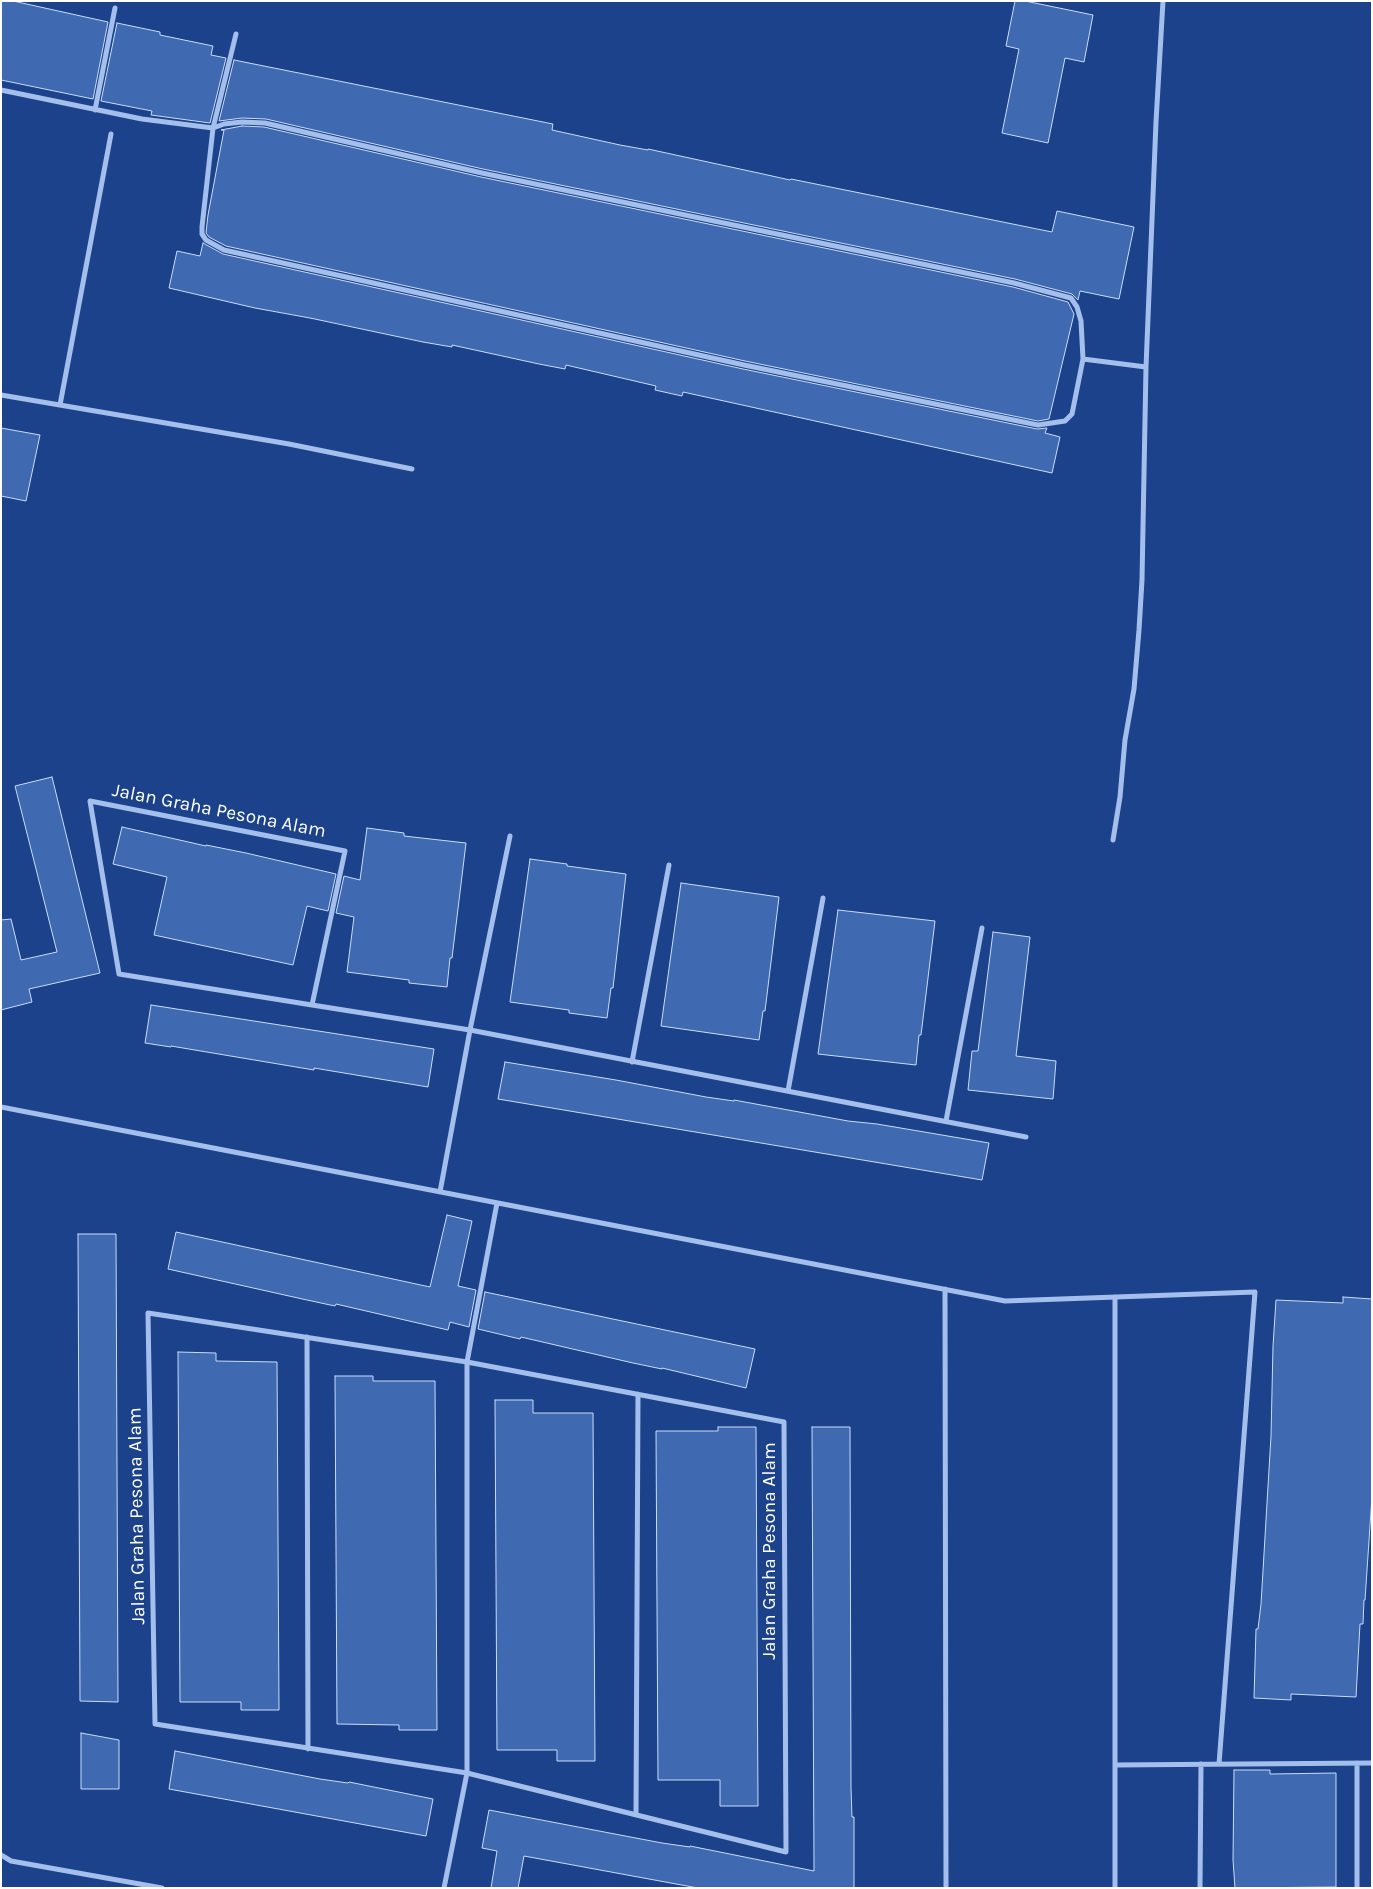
<!DOCTYPE html>
<html>
<head>
<meta charset="utf-8">
<style>
  body { margin:0 }
  #map { position:relative; width:1373px; height:1889px; overflow:hidden; background:#1b428a; font-family:Karla,sans-serif }
  canvas { display:block }
  .frame { position:absolute; inset:0; border:2px solid #fff; pointer-events:none }
</style>
</head>
<body>
<div id="map">
<canvas width="1373" height="1889"></canvas>
<div class="frame"></div>
</div>
<script>
const c = document.querySelector('canvas').getContext('2d');
c.lineJoin = 'round';
function paint(path, color) { c.fillStyle = color; c.fill(path, 'evenodd'); }
const poly = rows => new Path2D(rows.map(r => 'M' + r).join(''));
function stroke(path, color, width, dash) { c.strokeStyle = color; c.lineWidth = width; c.lineCap = dash ? 'butt' : 'round'; c.setLineDash(dash || []); c.stroke(path); }
function write(font, color, halo, rows, align = 'center') {
  c.font = font + ' Karla,sans-serif'; c.lineWidth = 4.5; c.setLineDash([]); c.textBaseline = 'middle'; c.strokeStyle = halo; c.fillStyle = color; for (const [text, x, y, turn = 0] of rows) {
    c.save(); c.translate(x, y); c.rotate((+turn || 0) * Math.PI / 180); c.textAlign = isNaN(turn) ? turn : align; if (halo) c.strokeText(text, 0, 0); c.fillText(text, 0, 0); c.restore();
  }
}
const building = poly([
  [1,1,13,1,108,22,93,99,1,80,1,1],
  [1015,1,1025,1,1093,15,1084,62,1065,58,1048,143,1002,133,1019,49,1006,46,1015,1],
  [117,23,160,32,160,35,213,46,211,55,226,58,210,123,151,115,152,111,101,101,117,23],
  [234,60,553,124,552,130,620,145,648,150,648,149,763,174,790,180,791,179,1052,232,1057,211,1134,227,1119,299,1080,291,1078,300,1072,294,1015,279,483,169,266,119,242,118,219,121,234,60],
  [242,126,264,127,481,177,1013,287,1068,302,1074,314,1049,419,1038,421,745,361,226,246,209,237,206,233,208,215,224,130,221,130,242,126],
  [203,243,223,254,743,369,1037,429,1047,428,1045,433,1060,437,1052,473,683,392,682,396,655,390,656,386,566,365,565,369,539,364,452,345,452,347,423,342,310,318,255,308,169,288,177,251,200,256,203,243],
  [1,428,40,435,26,501,1,496,1,428],
  [52,777,100,973,29,989,32,1002,1,1010,1,920,11,919,21,960,57,952,15,786,52,777],
  [122,827,206,846,206,845,246,853,336,874,328,911,307,906,293,965,154,935,167,877,113,864,122,827],
  [367,828,404,833,404,836,466,843,452,958,450,958,447,987,409,983,409,980,347,972,354,917,336,913,344,876,360,880,367,828],
  [530,859,567,864,567,866,626,874,613,988,611,988,607,1018,569,1013,569,1010,510,1002,530,859],
  [681,883,779,897,765,1011,763,1011,759,1040,661,1026,681,883],
  [838,910,935,921,921,1035,919,1035,916,1065,818,1054,838,910],
  [993,932,1030,937,1016,1056,1056,1061,1053,1099,968,1090,972,1051,978,1051,993,932],
  [151,1005,434,1049,428,1087,314,1068,314,1070,171,1046,171,1047,145,1043,151,1005],
  [505,1062,616,1080,706,1097,734,1101,734,1100,848,1121,877,1124,989,1143,982,1180,498,1099,505,1062],
  [447,1215,472,1221,458,1286,476,1290,469,1327,450,1322,448,1330,336,1304,335,1306,307,1300,168,1269,176,1232,430,1287,447,1215],
  [78,1234,116,1234,118,1702,80,1701,78,1234],
  [485,1292,755,1349,746,1388,662,1368,662,1369,633,1363,521,1337,520,1339,478,1329,485,1292],
  [1343,1297,1372,1299,1372,1496,1365,1600,1364,1600,1363,1624,1360,1624,1356,1697,1291,1694,1291,1700,1254,1698,1256,1629,1258,1629,1261,1604,1271,1436,1273,1346,1276,1300,1343,1303,1343,1297],
  [178,1352,216,1353,216,1361,277,1362,279,1710,241,1710,241,1702,180,1702,178,1352],
  [335,1376,373,1376,373,1381,435,1381,437,1730,399,1730,399,1725,337,1724,335,1376],
  [495,1400,533,1400,533,1413,593,1413,595,1761,557,1761,557,1750,497,1750,495,1400],
  [718,1427,756,1427,758,1806,720,1806,720,1780,658,1780,656,1431,718,1431,718,1427],
  [812,1427,850,1427,851,1788,852,1817,854,1817,854,1888,698,1888,524,1856,518,1888,491,1888,497,1851,482,1848,489,1810,662,1843,690,1847,690,1846,814,1871,812,1427],
  [81,1733,119,1740,119,1789,81,1789,81,1733],
  [175,1751,320,1779,348,1783,349,1782,433,1799,426,1836,169,1789,175,1751],
  [1234,1770,1270,1770,1270,1774,1336,1773,1336,1887,1235,1888,1233,1860,1234,1770]
]);
const minor = poly([
  [236,34,213,128,202,227,202,234,206,240,224,250,744,365,1038,425,1065,421,1072,414,1083,359],
  [1,90,142,119,213,128,224,124,242,122,265,123,482,173,1014,283,1071,298,1077,307,1081,321,1083,359,1146,367],
  [95,110,115,8],
  [1,395,289,444,412,469],
  [60,405,111,134],
  [510,836,470,1030,1026,1137],
  [1113,840,1120,797,1125,740,1134,689,1139,630,1142,580,1146,367,1156,122,1163,1],
  [312,1005,345,851,90,801,119,974,312,1005,470,1030,440,1192],
  [632,1062,669,865],
  [788,1091,823,898],
  [1,1107,1005,1301,1255,1292,1219,1764],
  [946,1121,982,928],
  [945,1289,946,1888],
  [148,1313,467,1362,784,1422,786,1852,467,1773,155,1724,148,1313],
  [307,1337,308,1749],
  [1357,1763,1357,1888],
  [1115,1765,1372,1763],
  [636,1815,638,1394],
  [1,1855,11,1861,162,1888],
  [444,1888,467,1773,467,1362,497,1203],
  [1115,1888,1115,1297],
  [1200,1888,1201,1764]
]);
const streetNames = [
  ["Jalan Graha Pesona Alam",219,811,11],
  ["Jalan Graha Pesona Alam",137,1516,-91],
  ["Jalan Graha Pesona Alam",770,1551,-90]
];
paint(building, '#3f69b1');
stroke(building, '#cadcf9', 1);
stroke(minor, '#a5bfed', 5);
write('19px', '#fff', '#1b428a', streetNames);
</script>
</body>
</html>
